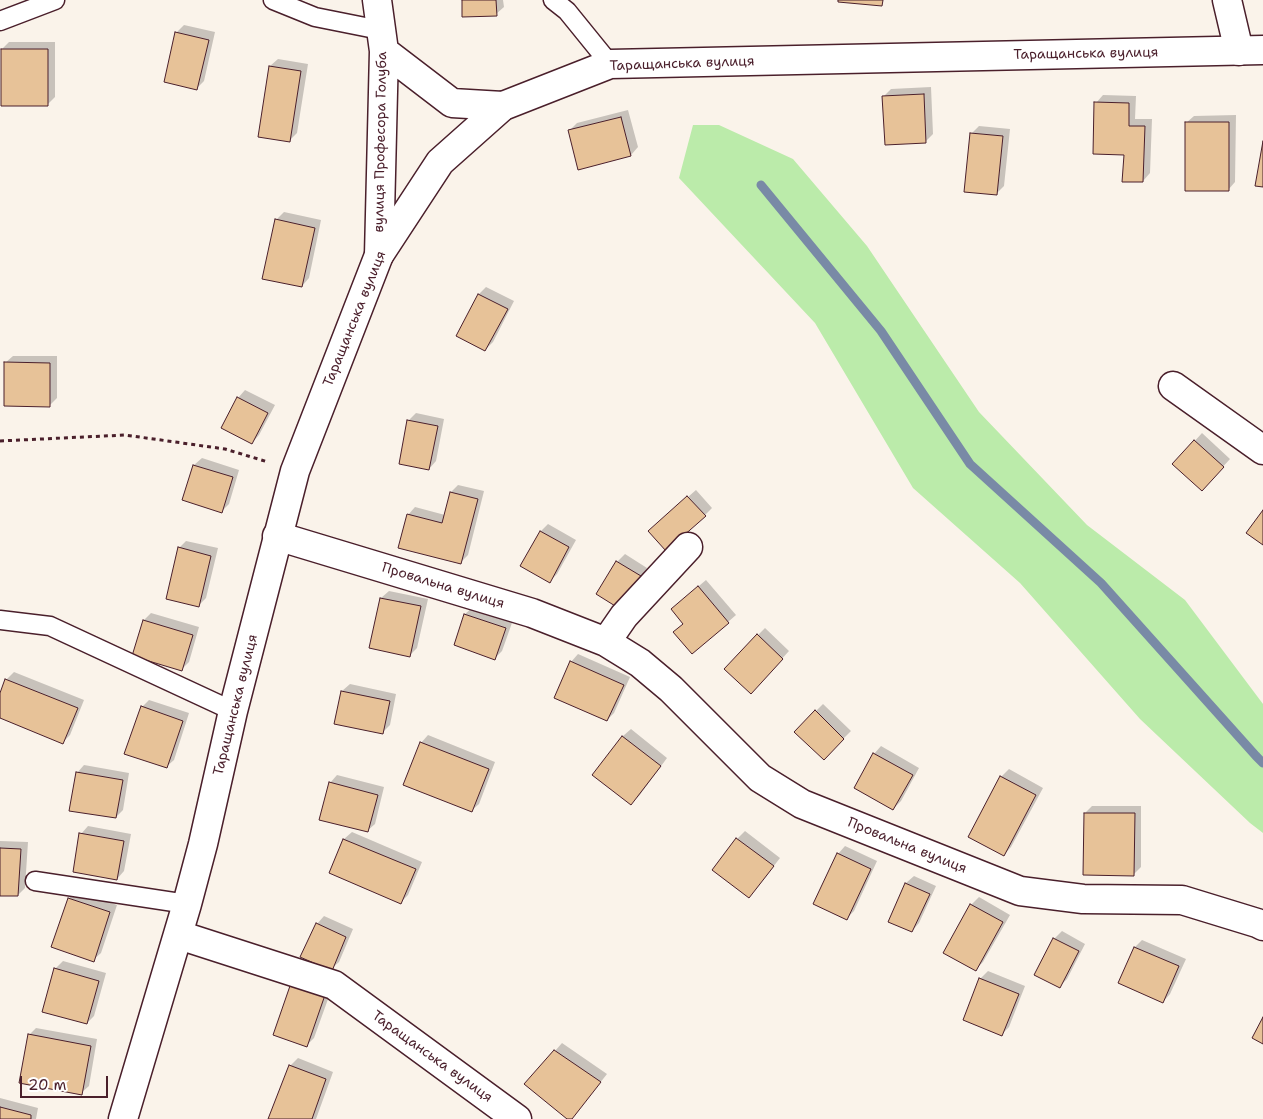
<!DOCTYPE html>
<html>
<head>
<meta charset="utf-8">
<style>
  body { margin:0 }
  #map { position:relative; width:1263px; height:1119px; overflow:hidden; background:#faf3ea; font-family:"Shantell Sans",sans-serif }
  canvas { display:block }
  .scale { position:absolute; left:20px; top:1076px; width:88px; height:22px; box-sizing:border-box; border:2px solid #4a1f2b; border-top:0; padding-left:6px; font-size:15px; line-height:18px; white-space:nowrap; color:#4a1f2b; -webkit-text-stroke:4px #fff; paint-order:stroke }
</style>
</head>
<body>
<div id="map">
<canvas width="1263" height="1119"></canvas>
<div class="scale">20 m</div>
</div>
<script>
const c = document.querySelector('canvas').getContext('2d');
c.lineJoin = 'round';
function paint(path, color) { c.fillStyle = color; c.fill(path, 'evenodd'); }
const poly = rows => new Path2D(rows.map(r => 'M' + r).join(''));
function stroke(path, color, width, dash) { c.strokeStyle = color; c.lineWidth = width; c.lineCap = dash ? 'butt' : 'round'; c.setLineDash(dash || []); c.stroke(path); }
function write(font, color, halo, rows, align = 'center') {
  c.font = font + ' "Shantell Sans",sans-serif'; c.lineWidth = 5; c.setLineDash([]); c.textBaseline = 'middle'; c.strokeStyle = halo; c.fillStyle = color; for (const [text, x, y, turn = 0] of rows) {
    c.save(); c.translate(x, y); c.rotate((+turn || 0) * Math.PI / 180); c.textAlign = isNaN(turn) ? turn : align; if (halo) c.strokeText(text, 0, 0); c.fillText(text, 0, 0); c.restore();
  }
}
const green = poly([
  [693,125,719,125,793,159,867,246,979,412,1087,525,1185,600,1263,704,1263,833,1250,823,1140,719,1020,583,913,488,815,323,679,178]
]);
const shadow = poly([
  [463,0,503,0,504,7,496,14],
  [184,25,215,32,204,81,197,88,176,33],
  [9,42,55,42,55,97,47,105,2,49],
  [278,59,308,64,297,133,289,141,270,66],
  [931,87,933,134,926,141,884,96,891,89],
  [1103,95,1136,96,1135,119,1152,119,1150,173,1143,181,1125,154,1096,103],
  [628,110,638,147,631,155,569,131,577,123],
  [1236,115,1235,182,1228,190,1186,123,1194,116],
  [979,126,1010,129,1004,186,996,194,966,191,972,133],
  [284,212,321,220,309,278,302,286,276,220],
  [486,287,514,301,493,342,485,350,458,335,479,294],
  [13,356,57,356,57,398,49,406,5,363],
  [245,390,275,405,259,435,252,443,223,427,238,398],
  [416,413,444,419,436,461,429,469,408,421],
  [1202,433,1230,459,1209,482,1174,464],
  [202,458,239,470,229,504,221,512,194,465],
  [458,485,484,491,468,555,461,562,408,515,415,507,445,515,451,492],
  [696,490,712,508,705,515,657,524],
  [548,524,576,540,557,574,550,581,522,565,541,531],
  [186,541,218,548,206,598,199,605,179,548],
  [625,554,647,568,627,600,598,594,617,562],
  [706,580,736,615,728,622,684,623,680,602],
  [389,591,428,599,417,648,410,655,381,598],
  [473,607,513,620,502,651,495,658,455,644,465,614],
  [151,613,199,627,189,662,181,670,133,655,144,620],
  [765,628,789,651,758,685,758,635],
  [578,654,630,677,614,713,607,720,571,662],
  [14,672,84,700,70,735,63,742,0,717,0,696,6,680],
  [350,684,396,694,390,725,382,733,342,691],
  [149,700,189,713,174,760,166,767,142,707],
  [823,704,851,731,824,758,796,731],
  [631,729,667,758,639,796,631,803,594,774,623,736],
  [428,735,495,762,479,804,471,811,421,743],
  [881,746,919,768,901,801,893,809,874,754],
  [84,765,129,773,123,810,116,817,77,773],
  [1009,769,1043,788,1011,847,1004,855,1001,777],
  [337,775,384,787,375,824,367,831,330,783],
  [1092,806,1141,806,1141,867,1133,875,1085,813],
  [88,826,131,834,124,871,117,879,81,834],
  [745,831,780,858,756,889,714,870,737,839],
  [352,832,422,862,408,895,401,902,330,872,344,839],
  [0,841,28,842,25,888,18,895,0,894],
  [845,846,877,861,854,911,847,918,838,854],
  [914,876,936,886,919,923,912,931,889,921,906,883],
  [77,891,117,905,101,953,93,960,53,946,69,898],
  [979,897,1010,915,983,962,976,969,945,952,971,905],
  [324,916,353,929,339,962,331,969,317,924],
  [1062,931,1085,944,1067,979,1059,987,1054,939],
  [1142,940,1186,959,1170,994,1163,1002,1135,947],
  [63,961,106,973,94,1016,87,1023,55,969],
  [988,971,1025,986,1009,1027,1002,1034,980,979],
  [300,976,332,988,314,1038,306,1046],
  [36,1028,97,1039,89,1086,81,1093,29,1035],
  [562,1043,607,1074,577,1112,571,1119,569,1119,555,1051],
  [298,1058,333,1072,316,1119,270,1119,290,1066],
  [0,1098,38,1108,36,1119,0,1119]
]);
const stream = poly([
  [761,185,881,331,970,464,1101,583,1256,756,1263,763]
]);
const building = poly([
  [462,0,496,0,497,16,462,17,462,0],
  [838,0,883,0,882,6,838,2,838,0],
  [175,32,209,40,197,90,164,82,175,32],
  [1,49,48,49,48,106,1,106,1,49],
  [269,66,301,71,290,142,258,137,269,66],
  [924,94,926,143,885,145,882,96,924,94],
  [1094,102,1129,103,1129,126,1145,126,1143,182,1122,182,1124,155,1093,154,1094,102],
  [621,117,631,156,578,170,568,130,621,117],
  [1185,122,1229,122,1229,191,1185,191,1185,122],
  [970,133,1003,136,997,195,964,192,970,133],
  [1263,141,1263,187,1255,186,1263,141],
  [275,219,315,228,302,287,262,279,275,219],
  [478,294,508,309,485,351,456,336,478,294],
  [4,362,50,363,50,407,4,406,4,362],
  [237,397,268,413,252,444,221,428,237,397],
  [407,420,438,426,429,470,399,464,407,420],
  [1194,440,1224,467,1202,491,1172,464,1194,440],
  [193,465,233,477,222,513,182,500,193,465],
  [450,492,478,499,461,564,398,548,407,514,442,523,450,492],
  [687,496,706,516,666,551,648,531,687,496],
  [1263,510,1263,545,1246,533,1263,510],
  [540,531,569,547,550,583,520,566,540,531],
  [178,547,211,556,199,607,166,599,178,547],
  [616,561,641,576,620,609,596,594,616,561],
  [698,586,729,623,692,654,673,632,683,624,671,609,698,586],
  [380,598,421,606,410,657,369,648,380,598],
  [464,614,506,628,495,660,454,645,464,614],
  [143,620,193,635,182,671,132,656,143,620],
  [757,634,783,659,751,694,724,669,757,634],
  [570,661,624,685,607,721,554,698,570,661],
  [5,679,78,708,63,744,0,718,0,693,5,679],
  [341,691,390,701,383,734,334,724,341,691],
  [141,706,183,721,167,768,124,754,141,706],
  [815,710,844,739,824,760,794,732,815,710],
  [622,736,661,766,631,805,592,775,622,736],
  [420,742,489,769,472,812,403,785,420,742],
  [873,753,913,775,893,810,854,788,873,753],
  [76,772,123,780,116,818,69,811,76,772],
  [1000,776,1036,795,1004,856,968,837,1000,776],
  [329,782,378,795,368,832,319,820,329,782],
  [1084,813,1135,813,1134,876,1083,875,1084,813],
  [79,833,124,841,117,880,73,872,79,833],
  [736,838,774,866,749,898,712,870,736,838],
  [343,839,416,869,401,904,329,873,343,839],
  [0,848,21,849,18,896,0,896,0,848],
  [837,853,871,869,847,920,813,904,837,853],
  [905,883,930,894,912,932,888,922,905,883],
  [68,898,110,912,94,962,51,947,68,898],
  [970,904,1003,922,976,971,943,953,970,904],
  [316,923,346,937,332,971,300,957,316,923],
  [1053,938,1079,951,1060,988,1034,975,1053,938],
  [1134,947,1179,966,1163,1003,1118,983,1134,947],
  [54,968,99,981,87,1024,42,1012,54,968],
  [979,978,1019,994,1002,1036,963,1020,979,978],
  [291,983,325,995,307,1047,273,1035,291,983],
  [1263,1017,1263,1044,1252,1038,1263,1017],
  [28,1034,91,1046,82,1095,19,1083,28,1034],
  [554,1050,601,1082,572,1119,567,1119,524,1084,554,1050],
  [289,1065,326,1079,312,1119,268,1119,289,1065],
  [0,1107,31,1115,31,1119,0,1119,0,1107]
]);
const path = poly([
  [0,441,125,435,225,449,268,462]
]);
const service = poly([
  [273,0,315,17,380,30],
  [553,0,567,11,610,64],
  [0,21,55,0],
  [0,620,50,626,233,711],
  [35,881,187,904]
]);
const minor = poly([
  [1227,0,1239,51],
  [1173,386,1263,450],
  [277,536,532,613,606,642,640,663,671,689,760,778,802,804,1020,891,1083,899,1182,900,1257,923,1263,926],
  [606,642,624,616,688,547],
  [179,935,334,985,517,1119]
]);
const tertiary = poly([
  [379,255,440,162,503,106,610,64,1263,50]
]);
const secondary = poly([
  [384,51,452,103,503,106],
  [123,1119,187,904,203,844,233,711,295,471,379,255,384,51,377,0]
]);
const streetNames = [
  ["Таращанська вулиця",1086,54,-1],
  ["Таращанська вулиця",682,64,-2],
  ["вулиця Професора Голуба",381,142,-89],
  ["Таращанська вулиця",355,319,-68],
  ["Провальна вулиця",443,586,17],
  ["Таращанська вулиця",236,705,-76],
  ["Провальна вулиця",907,846,22],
  ["Таращанська вулиця",432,1057,36]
];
paint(green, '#bbebaa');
paint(shadow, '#0003');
stroke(stream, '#798aa6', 9);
paint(building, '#e7c298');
stroke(building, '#4a1f2b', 1);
stroke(service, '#4a1f2b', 21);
stroke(minor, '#4a1f2b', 31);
stroke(tertiary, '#4a1f2b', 31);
stroke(secondary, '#4a1f2b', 31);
stroke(path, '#4a1f2b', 3, [4, 4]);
stroke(service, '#fff', 18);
stroke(minor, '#fff', 28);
stroke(tertiary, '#fff', 28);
stroke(secondary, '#fff', 28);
write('14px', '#4a1f2b', '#fff', streetNames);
</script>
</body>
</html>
